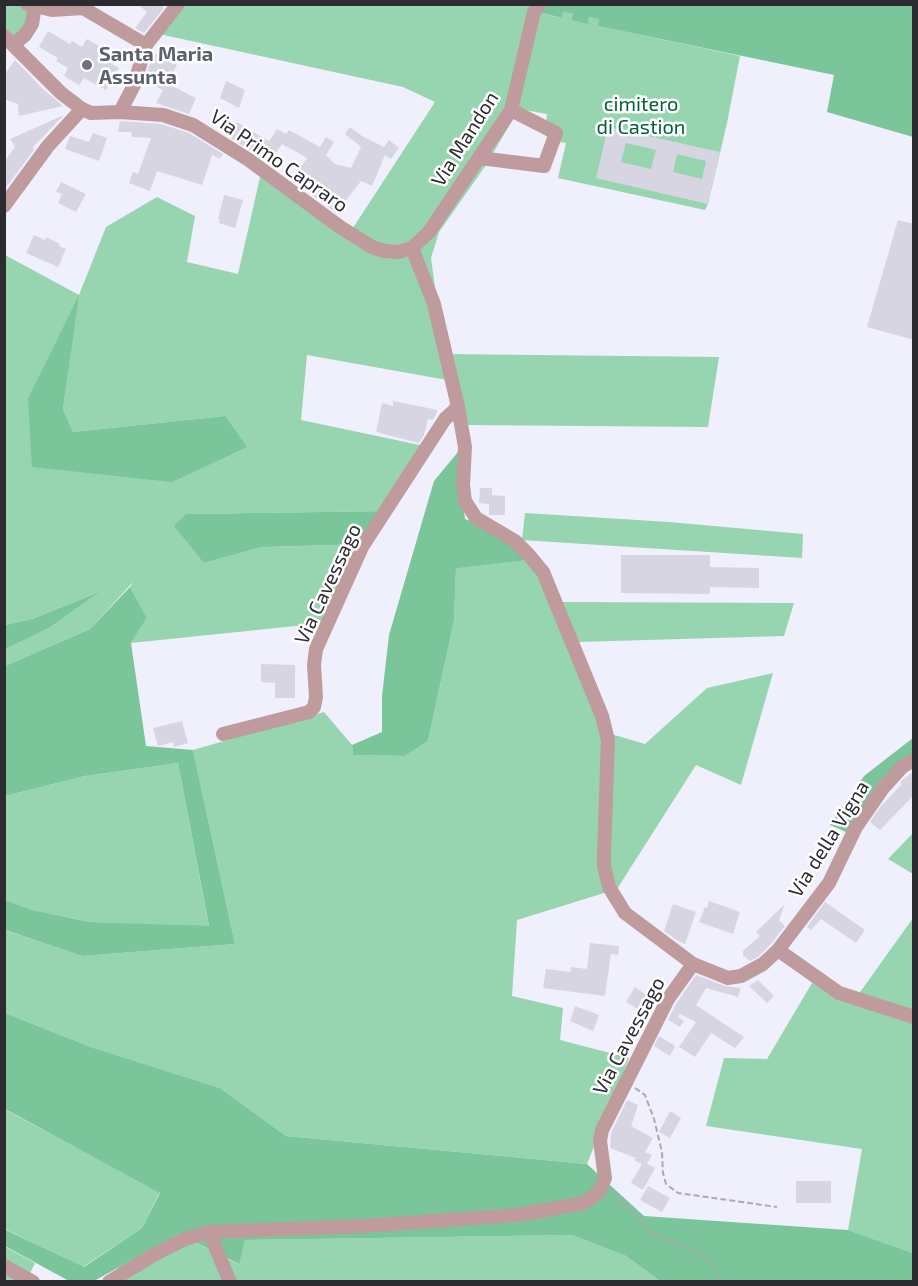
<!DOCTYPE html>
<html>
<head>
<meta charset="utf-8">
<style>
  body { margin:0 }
  #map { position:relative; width:918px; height:1286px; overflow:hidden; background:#f0effc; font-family:"Exo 2",sans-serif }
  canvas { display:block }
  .frame { position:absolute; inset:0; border:6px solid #2b2b30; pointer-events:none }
</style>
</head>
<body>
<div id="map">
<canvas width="918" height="1286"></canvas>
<div class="frame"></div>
</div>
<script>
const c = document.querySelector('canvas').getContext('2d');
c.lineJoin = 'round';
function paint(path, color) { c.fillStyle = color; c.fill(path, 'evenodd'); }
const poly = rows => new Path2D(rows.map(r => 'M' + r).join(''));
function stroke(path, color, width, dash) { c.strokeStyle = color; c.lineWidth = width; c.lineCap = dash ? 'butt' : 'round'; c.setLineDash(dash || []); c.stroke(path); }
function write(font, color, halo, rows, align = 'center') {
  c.font = font + ' "Exo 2",sans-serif'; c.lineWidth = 5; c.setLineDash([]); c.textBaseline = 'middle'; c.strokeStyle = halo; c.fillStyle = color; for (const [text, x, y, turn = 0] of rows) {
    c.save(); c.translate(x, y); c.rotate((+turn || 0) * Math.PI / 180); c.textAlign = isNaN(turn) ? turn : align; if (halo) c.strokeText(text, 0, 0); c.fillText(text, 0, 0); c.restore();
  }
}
const green = poly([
  [37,4,40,5,14,39,5,29,5,5],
  [182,5,542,5,542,13,561,18,563,12,574,14,588,23,589,17,600,19,599,26,740,56,727,123,708,204,705,210,558,178,566,143,558,142,546,123,547,114,519,109,486,165,439,232,431,258,444,354,719,357,708,427,466,425,447,380,307,355,301,420,429,447,390,511,186,514,204,563,262,547,368,544,334,622,131,643,147,618,130,587,133,582,90,629,5,666,4,649,49,628,96,593,32,619,5,625,5,255,79,295,106,227,157,197,195,216,187,262,238,274,261,173,349,234,435,102,403,87,159,34],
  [78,297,63,409,73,432,225,416,32,467],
  [525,513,669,522,803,534,802,558,522,540],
  [538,559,561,602,794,603,784,636,578,642,611,734,645,744,707,688,773,673,741,785,696,765,617,889,517,920,512,996,563,1008,560,1040,629,1058,587,1164,286,1136,220,1088,91,1047,5,1013,4,930,82,956,235,944,193,750,324,712,352,745,353,755,405,756,428,741,454,621,456,567],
  [178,763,209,927,89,922,33,910,5,900,5,796,85,776],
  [913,833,913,874,888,859],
  [913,918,913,1253,848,1230,862,1149,706,1126,724,1058,767,1059,812,983,853,1002],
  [4,1109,160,1192,142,1228,83,1267,5,1229],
  [179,1234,238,1264,245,1240,572,1235,626,1256,660,1281,126,1282,117,1268],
  [4,1246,35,1263,26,1281,5,1281]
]);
const forest = poly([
  [542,4,913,5,913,137,827,112,834,75,598,26,599,19,589,17,588,24,572,20,573,14,563,12,562,18,542,13],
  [79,295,63,409,73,432,225,416,247,447,172,482,32,467,28,399],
  [463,446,461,488,465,519,522,540,538,559,456,568,454,621,428,741,405,756,353,755,352,745,382,732,382,696,389,635,434,481],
  [390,511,368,544,262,547,204,563,174,526,186,514],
  [130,587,147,618,131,643,146,746,193,750,235,944,82,956,5,930,5,900,33,910,89,922,209,926,178,763,85,776,5,796,5,666,90,629],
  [99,592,49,628,5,649,5,625,32,619],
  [913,738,913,757,846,832,830,825,864,776],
  [5,1013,91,1047,220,1088,286,1136,587,1164,644,1216,848,1230,913,1253,913,1281,660,1281,626,1256,572,1235,245,1240,239,1264,179,1234,94,1281,69,1281,5,1246,4,1229,84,1267,142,1228,160,1193,5,1109]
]);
const building = poly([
  [137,4,160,4,164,8,144,33,135,28,147,12],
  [48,31,70,44,72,41,82,47,87,39,102,48,98,56,119,68,106,90,84,78,79,85,64,76,68,68,56,61,58,58,39,47],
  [156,54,177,64,168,84,196,98,189,114,156,103,163,90,155,86,157,83,146,78,149,66],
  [15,60,43,89,63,106,19,116,18,104,4,99,4,75],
  [226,81,245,90,239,108,220,98],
  [64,115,33,147,34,150,4,190,4,162,15,147,10,139],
  [120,121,161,124,189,133,223,154,220,159,212,155,202,185,157,171,150,191,129,183,133,172,138,174,151,138,132,137,131,132,118,132],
  [237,122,269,141,277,129,286,134,289,130,320,147,326,137,334,142,326,155,335,164,351,168,361,147,345,134,350,127,362,136,384,147,389,140,399,148,391,159,385,155,372,186,361,181,336,213,292,180,307,158,282,144,269,163,229,137],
  [608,127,720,152,708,204,596,178],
  [626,143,656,150,651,169,621,162],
  [677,154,706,161,702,179,673,172],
  [93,133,107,138,99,161,65,149,70,136,89,142],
  [61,182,86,194,76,212,58,203,62,194,56,192],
  [224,195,243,200,235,228,219,223,220,219,218,219],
  [898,220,914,224,914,340,867,327],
  [34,235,45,240,46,237,60,244,59,246,66,249,58,267,26,253],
  [393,401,438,410,433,420,428,419,424,435,419,443,376,432,382,403,393,406],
  [480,488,492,488,492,495,505,496,505,515,489,515,489,504,479,503],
  [621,555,710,555,710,567,759,568,759,588,710,587,710,594,621,593],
  [261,664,295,665,295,698,275,698,275,683,261,682],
  [182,721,188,743,174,747,173,742,158,746,153,728],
  [914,771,914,795,880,830,870,822,881,806,902,784,900,782],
  [709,901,740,912,733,934,699,922,705,907,707,908],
  [825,902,865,930,856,943,821,919,811,930,807,927],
  [673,904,696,912,685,944,678,941,664,931],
  [785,904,779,920,785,926,771,944,758,957,750,961,743,955,743,951,760,936,756,932],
  [590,943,619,946,618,955,611,954,605,996,543,988,546,969,570,972,571,967,587,969],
  [696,975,725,986,741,988,738,997,706,988,696,1005,744,1037,735,1048,711,1033,695,1057,679,1047,696,1022,680,1014,678,1017,684,1021,680,1027,668,1020,676,1004],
  [758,980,774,996,767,1003,749,986],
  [635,987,656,1002,649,1016,626,1002],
  [575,1006,599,1015,593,1031,570,1021],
  [659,1036,675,1046,670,1056,654,1046],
  [627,1100,638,1105,631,1126,653,1138,645,1152,652,1155,647,1164,655,1168,643,1190,631,1183,642,1164,634,1160,636,1158,610,1148,611,1133],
  [670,1111,681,1118,670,1138,659,1132],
  [796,1181,831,1181,831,1203,796,1203],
  [648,1186,670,1198,662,1212,640,1200]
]);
const path = poly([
  [635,1088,645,1095,654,1119,662,1152,663,1173,666,1184,678,1193,777,1207],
  [612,1193,627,1206,651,1233,702,1254,724,1282]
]);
const minor = poly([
  [27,4,52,10,83,8,146,45],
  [4,36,61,93,82,109,91,113,120,112,163,115,193,125,249,160,340,227,372,247,384,251,398,252,412,248,429,232,511,110,534,12,539,4],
  [13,45,25,35,32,24,35,6],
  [120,112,134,85,146,45,178,4],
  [480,158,544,166,556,133,511,110],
  [4,206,48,146,82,109],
  [223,734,309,712,314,707,316,697,314,665,316,649,362,547,445,419,458,407],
  [778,950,839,993,914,1017],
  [693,964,728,978,741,976,763,964,778,950,829,883,856,827,883,788,902,767,914,760],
  [209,1232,230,1282],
  [4,1266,33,1282],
  [109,1282,157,1253,185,1239,209,1232,363,1226,518,1215,584,1203,599,1192,605,1178,600,1141,602,1130,668,999,693,964,625,913,609,887,604,866,604,853,608,740,602,716,543,572,528,554,515,541,476,518,465,501,463,485,465,447,458,407,434,304,412,248]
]);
const markers = [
  [87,65,6,"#6b7280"]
];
const worshipNames = [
  ["Santa Maria",99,54],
  ["Assunta",99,77]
];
const parkNames = [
  ["cimitero",641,104],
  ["di Castion",641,127]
];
const streetNames = [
  ["Via Mandon",465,139,-58],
  ["Via Primo Capraro",279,161,35],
  ["Via Cavessago",328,584,-65],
  ["Via della Vigna",829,839,-58],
  ["Via Cavessago",629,1036,-62]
];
paint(green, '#96d5af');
paint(forest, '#7ac59a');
paint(building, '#d7d5e1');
stroke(path, '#abaab4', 2, [6, 3]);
stroke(minor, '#bf9b9d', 14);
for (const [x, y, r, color] of markers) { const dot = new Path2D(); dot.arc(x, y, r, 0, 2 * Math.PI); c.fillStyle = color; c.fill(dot); stroke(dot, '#fefefe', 2); }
write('bold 20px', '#5b616d', '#fefefe', worshipNames, 'left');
write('20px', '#005f39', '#fefefe', parkNames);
write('20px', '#2b2b30', '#fefefe', streetNames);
</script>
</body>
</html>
